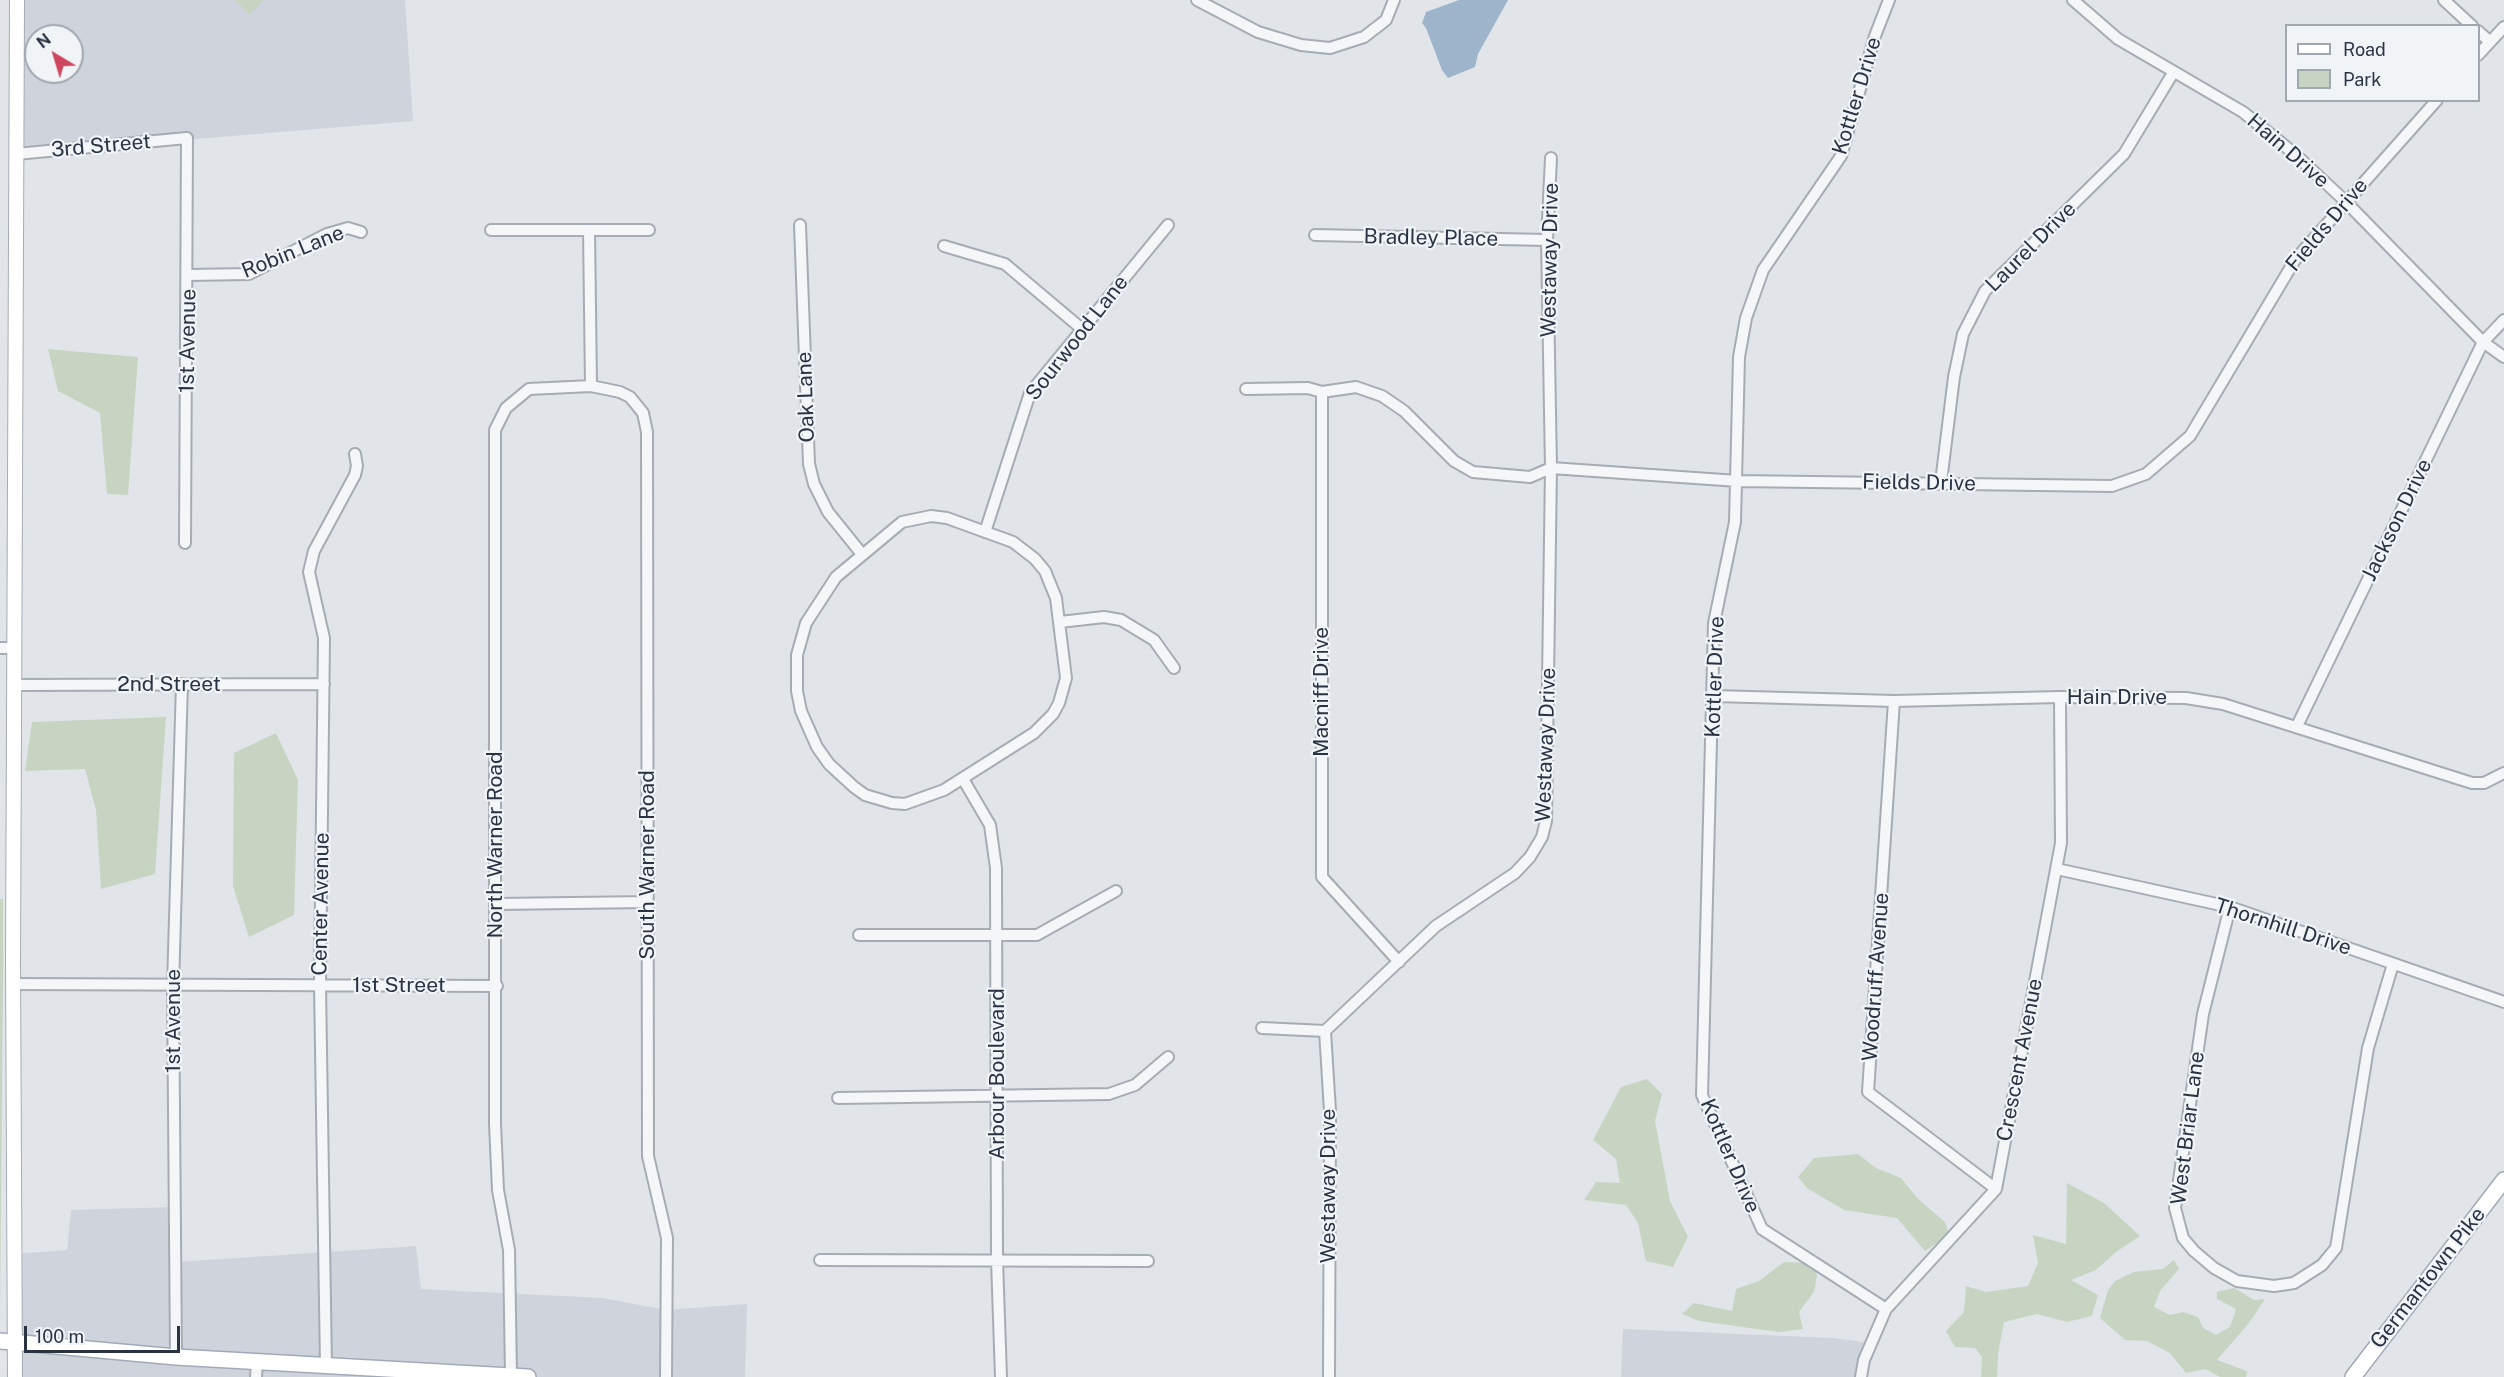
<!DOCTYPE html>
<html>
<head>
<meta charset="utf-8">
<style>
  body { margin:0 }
  #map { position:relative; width:2504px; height:1377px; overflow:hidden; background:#e1e5ea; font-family:"Public Sans",sans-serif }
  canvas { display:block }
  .legend { position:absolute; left:2285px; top:24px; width:195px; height:78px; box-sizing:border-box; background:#f1f4f7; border:2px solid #a1a7af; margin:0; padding:8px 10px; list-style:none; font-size:18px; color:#2a3342 }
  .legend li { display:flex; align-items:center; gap:12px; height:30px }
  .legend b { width:30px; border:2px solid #a1a7af }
  .north { position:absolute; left:24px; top:24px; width:60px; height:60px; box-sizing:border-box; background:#f1f4f7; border:2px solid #a1a7af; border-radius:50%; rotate:322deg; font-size:16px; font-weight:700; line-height:24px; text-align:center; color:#2a3342 }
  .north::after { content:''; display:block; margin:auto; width:21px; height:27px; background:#ce475f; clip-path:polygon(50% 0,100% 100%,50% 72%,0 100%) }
  .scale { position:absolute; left:24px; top:1326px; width:156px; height:27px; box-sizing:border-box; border:3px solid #2a3342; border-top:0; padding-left:8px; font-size:18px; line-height:21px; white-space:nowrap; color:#2a3342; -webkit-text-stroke:4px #f1f4f7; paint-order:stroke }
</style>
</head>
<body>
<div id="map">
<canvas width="2504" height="1377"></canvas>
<ul class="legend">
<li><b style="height:8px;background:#fff"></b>Road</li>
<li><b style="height:16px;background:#c7d4c2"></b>Park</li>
</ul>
<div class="north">N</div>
<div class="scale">100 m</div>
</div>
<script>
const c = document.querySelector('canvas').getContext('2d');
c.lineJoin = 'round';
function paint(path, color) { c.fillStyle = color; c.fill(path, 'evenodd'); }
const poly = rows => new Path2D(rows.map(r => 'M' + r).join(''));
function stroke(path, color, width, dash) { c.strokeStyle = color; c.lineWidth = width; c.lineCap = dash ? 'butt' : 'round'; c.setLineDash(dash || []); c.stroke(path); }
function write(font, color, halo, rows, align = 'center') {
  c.font = font + ' "Public Sans",sans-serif'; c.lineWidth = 4.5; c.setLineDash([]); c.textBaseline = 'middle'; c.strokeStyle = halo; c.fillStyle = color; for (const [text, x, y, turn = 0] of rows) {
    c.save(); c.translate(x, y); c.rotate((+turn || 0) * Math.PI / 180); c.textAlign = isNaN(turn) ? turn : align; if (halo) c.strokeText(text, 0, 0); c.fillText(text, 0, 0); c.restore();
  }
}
const built = poly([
  [17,0,405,0,413,121,16,154],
  [36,36,72,36,72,72,36,72],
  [175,1207,176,1262,416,1246,421,1289,603,1298,666,1310,747,1304,745,1377,15,1377,14,1254,67,1250,71,1210],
  [1623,1329,1833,1338,1871,1343,1861,1377,1621,1377]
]);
const green = poly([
  [235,0,264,0,250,15],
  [48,349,138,357,128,495,107,494,100,413,58,391],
  [166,717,155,874,101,889,96,810,85,769,25,771,32,722],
  [276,733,298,780,294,915,249,937,233,886,234,753],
  [0,899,3,899,3,975,0,1318],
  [1647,1079,1662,1094,1655,1121,1670,1201,1688,1237,1673,1267,1646,1261,1638,1223,1626,1205,1584,1200,1596,1182,1620,1183,1616,1159,1593,1140,1621,1087],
  [1858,1154,1876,1168,1901,1178,1918,1199,1945,1222,1949,1235,1925,1251,1897,1218,1844,1210,1807,1188,1798,1177,1814,1158],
  [2067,1183,2104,1203,2140,1236,2116,1252,2096,1270,2071,1280,2098,1295,2092,1316,2067,1322,2037,1314,2004,1322,1998,1354,1997,1377,1981,1377,1982,1357,1975,1348,1955,1347,1946,1331,1964,1312,1966,1286,1986,1292,2028,1286,2038,1263,2033,1235,2066,1244],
  [2174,1260,2179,1269,2160,1291,2154,1307,2170,1315,2183,1312,2198,1317,2203,1328,2216,1335,2230,1327,2236,1309,2217,1299,2217,1292,2234,1288,2254,1300,2265,1299,2249,1323,2217,1360,2247,1371,2246,1377,2220,1377,2205,1369,2186,1373,2170,1353,2147,1341,2125,1340,2100,1318,2108,1290,2115,1281,2134,1272,2163,1269],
  [1784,1262,1814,1263,1817,1276,1814,1292,1799,1312,1803,1329,1779,1332,1699,1321,1682,1314,1694,1303,1732,1311,1736,1289,1759,1281]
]);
const water = poly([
  [1459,0,1508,0,1478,54,1475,67,1448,78,1442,70,1426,28,1422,23,1426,12]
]);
const minor = poly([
  [1197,0,1258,32,1301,45,1330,48,1364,37,1386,20,1394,0],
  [2073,0,2118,39,2243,112,2296,155,2345,201,2483,342,2504,357],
  [2444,0,2472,26],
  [2478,31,2490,42],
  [2478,55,2504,27],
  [16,154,187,138,185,543],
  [800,225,809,464,814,484,828,512,861,553],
  [491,230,649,230],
  [589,230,591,386],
  [1315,235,1547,240],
  [944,246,1005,264,1082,329],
  [188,275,249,274,327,234,348,228,361,232],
  [1246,389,1308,388,1322,392,1356,387,1382,396,1404,411,1454,461,1473,472,1530,477,1551,468,1738,481,2112,486,2146,474,2190,436,2295,260,2437,100],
  [1322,392,1322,877,1399,962],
  [1941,482,1954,377,1963,334,1985,291,2124,154,2173,73],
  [931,516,947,518,1013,542,1035,559,1045,571,1056,598,1066,678,1059,703,1053,714,1034,733,944,790,905,804,892,803,865,795,854,787,829,764,817,747,801,711,797,691,797,655,806,623,836,577,902,522,931,516],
  [985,532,1030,393,1168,225],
  [1060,622,1104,617,1121,620,1154,640,1174,668],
  [0,648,14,648],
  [14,685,324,684],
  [1714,696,1894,701,2060,697,2186,698,2223,704,2472,783,2484,783,2504,773],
  [1894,701,1868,1092,1996,1189],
  [2297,726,2483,342,2504,320],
  [963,779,990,825,996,868,997,1260,1001,1377],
  [2057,869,2230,907,2504,1002],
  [497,904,648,902],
  [2230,907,2203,1014,2175,1208,2183,1238,2194,1251,2214,1268,2237,1281,2274,1286,2294,1283,2322,1265,2336,1248,2368,1048,2393,964],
  [859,935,1037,935,1116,891],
  [14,984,497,986],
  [1262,1028,1325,1031],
  [838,1098,1109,1094,1135,1085,1168,1057],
  [820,1260,1148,1261],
  [1886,1309,1762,1229,1702,1095,1714,623,1735,522,1739,357,1746,318,1763,270,1841,156,1875,36,1889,0],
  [176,1357,173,985,182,684],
  [326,1367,320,985,324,638,309,572,314,551,355,475,357,466,355,454],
  [511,1376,509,1250,498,1190,495,1124,495,430,506,408,529,389,591,386,620,392,630,397,643,413,647,432,648,1156,667,1238,666,1377],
  [256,1377,257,1363],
  [1329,1377,1330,1111,1325,1031,1436,926,1515,873,1530,857,1542,837,1546,821,1551,468,1547,240,1551,158],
  [1861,1377,1864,1360,1886,1309,1996,1189,2061,843,2060,697]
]);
const secondary = poly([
  [15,1377,13,962,17,0]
]);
const primary = poly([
  [0,1341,176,1357,528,1377],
  [2353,1377,2504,1180]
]);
const streetNames = [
  ["Kottler Drive",1857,96,-73],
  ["3rd Street",101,146,-5],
  ["Hain Drive",2288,151,41],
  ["Fields Drive",2327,225,-50],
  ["Bradley Place",1431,238,1],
  ["Laurel Drive",2031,247,-45],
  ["Robin Lane",293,252,-22],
  ["Westaway Drive",1550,260,-89],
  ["Sourwood Lane",1077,338,-52],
  ["1st Avenue",188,341,-89],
  ["Oak Lane",806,397,-92],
  ["Fields Drive",1919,483,1],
  ["Jackson Drive",2397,520,-64],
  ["Kottler Drive",1715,677,-88],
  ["2nd Street",169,685],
  ["Macniff Drive",1322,692,-90],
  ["Hain Drive",2117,698],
  ["Westaway Drive",1546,745,-88],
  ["North Warner Road",496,845,-90],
  ["South Warner Road",648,865,-90],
  ["Center Avenue",321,904,-89],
  ["Thornhill Drive",2283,927,18],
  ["Woodruff Avenue",1876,977,-86],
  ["1st Street",399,986],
  ["1st Avenue",174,1021,-90],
  ["Crescent Avenue",2020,1060,-79],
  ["Arbour Boulevard",998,1074,-90],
  ["West Briar Lane",2188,1128,-83],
  ["Kottler Drive",1730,1156,67],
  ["Westaway Drive",1329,1186,-90],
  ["Germantown Pike",2428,1278,-52]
];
paint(built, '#cfd4dc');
paint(green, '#c7d4c2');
paint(water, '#9db4ca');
stroke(minor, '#a6acb4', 14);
stroke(secondary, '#a6acb4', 16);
stroke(primary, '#a1aab6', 18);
stroke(minor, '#f4f6f8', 10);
stroke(secondary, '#fff', 14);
stroke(primary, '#fff', 15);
write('21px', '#2a3342', '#f1f4f7', streetNames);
</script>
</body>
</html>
